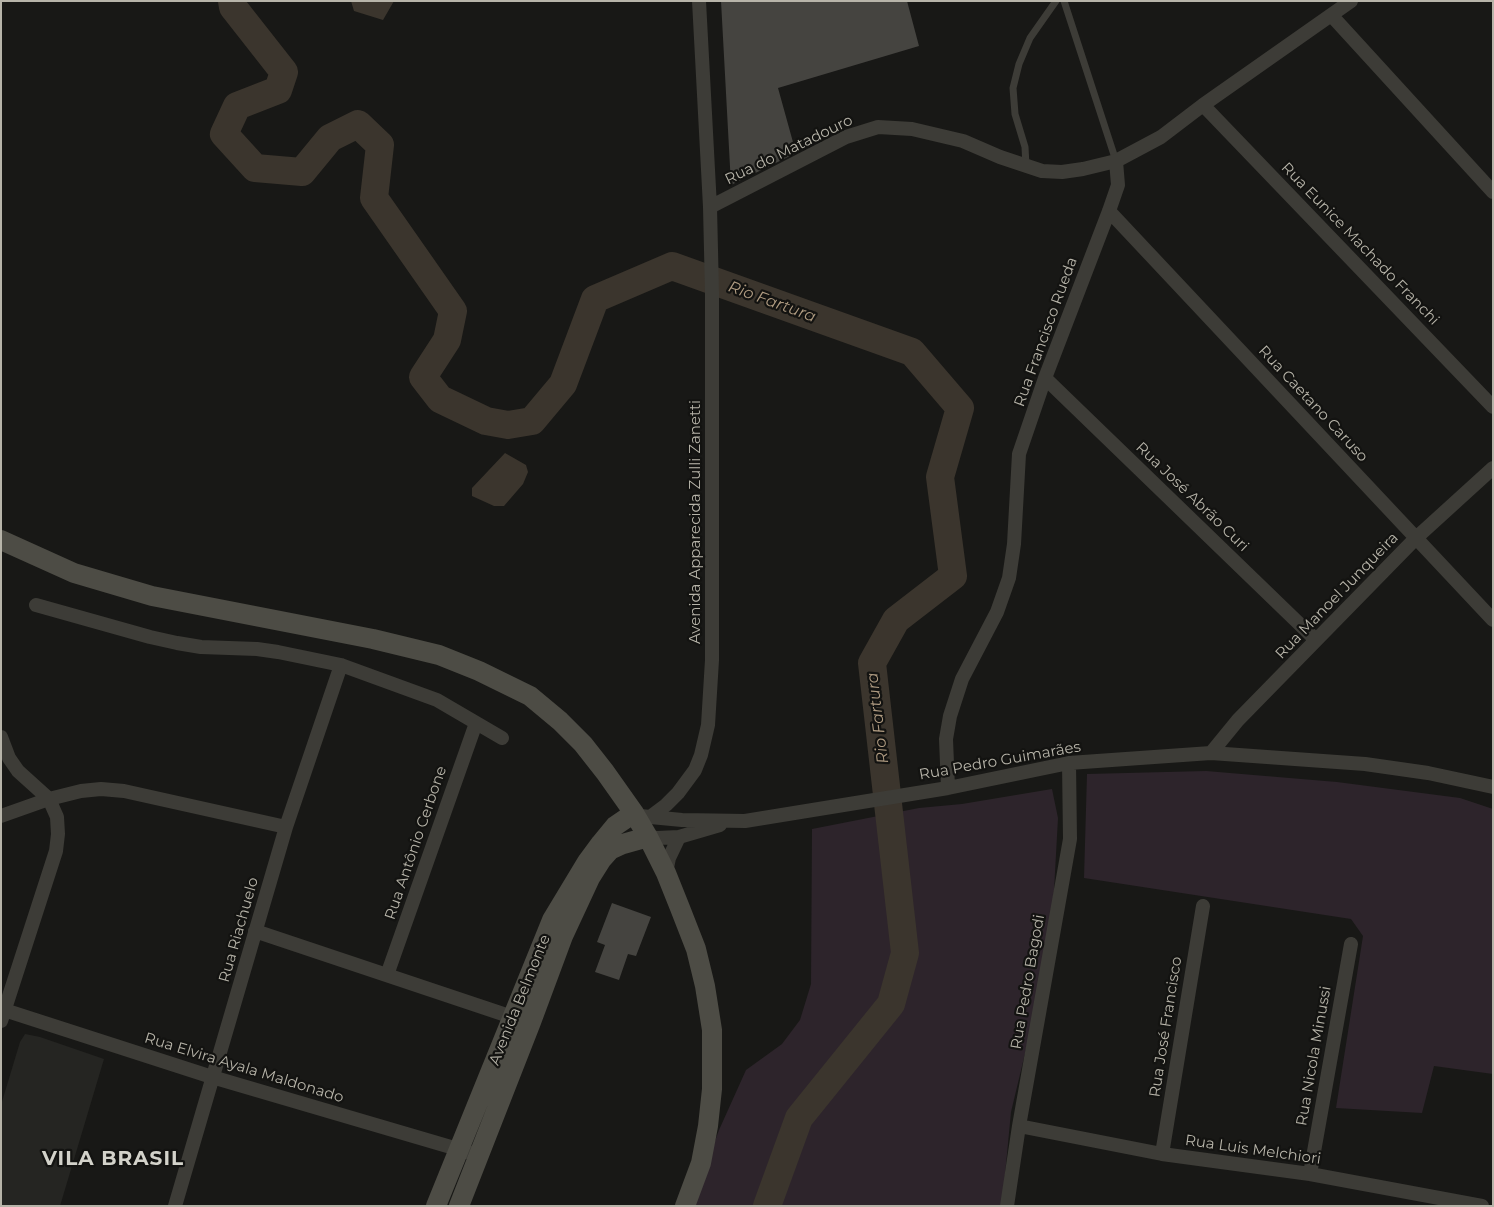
<!DOCTYPE html>
<html>
<head>
<meta charset="utf-8">
<style>
  body { margin:0 }
  #map { position:relative; width:1494px; height:1207px; overflow:hidden; background:#181816; font-family:Montserrat,sans-serif }
  canvas { display:block }
  .frame { position:absolute; inset:0; border:2px solid #b7b4a9; pointer-events:none }
</style>
</head>
<body>
<div id="map">
<canvas width="1494" height="1207"></canvas>
<div class="frame"></div>
</div>
<script>
const c = document.querySelector('canvas').getContext('2d');
c.lineJoin = 'round';
function paint(path, color) { c.fillStyle = color; c.fill(path, 'evenodd'); }
const poly = rows => new Path2D(rows.map(r => 'M' + r).join(''));
function stroke(path, color, width, dash) { c.strokeStyle = color; c.lineWidth = width; c.lineCap = dash ? 'butt' : 'round'; c.setLineDash(dash || []); c.stroke(path); }
function write(font, color, halo, rows, align = 'center') {
  c.font = font + ' Montserrat,sans-serif'; c.lineWidth = 4.5; c.setLineDash([]); c.textBaseline = 'middle'; c.strokeStyle = halo; c.fillStyle = color; for (const [text, x, y, turn = 0] of rows) {
    c.save(); c.translate(x, y); c.rotate((+turn || 0) * Math.PI / 180); c.textAlign = isNaN(turn) ? turn : align; if (halo) c.strokeText(text, 0, 0); c.fillText(text, 0, 0); c.restore();
  }
}
const built = poly([
  [25,1034,40,1037,104,1059,60,1206,1,1206,1,1105,20,1042]
]);
const green = poly([
  [1206,771,1337,782,1460,798,1493,809,1493,1074,1434,1066,1422,1113,1336,1108,1363,936,1351,919,1084,878,1087,774],
  [1052,789,1058,818,1051,945,1011,1112,1002,1206,691,1206,719,1130,746,1070,782,1044,800,1020,811,984,812,829,919,808,962,804]
]);
const water = poly([
  [351,1,394,1,383,20,354,11],
  [505,453,526,465,528,472,523,484,504,506,494,506,472,496,472,488]
]);
const river = poly([
  [232,1,233,7,284,72,278,90,237,106,224,134,255,168,302,172,330,138,358,124,380,145,374,198,453,311,447,340,423,377,440,399,486,421,508,425,532,421,563,384,595,299,672,266,912,352,960,408,940,477,953,576,896,620,872,663,905,953,891,1004,799,1118,767,1206]
]);
const building = poly([
  [721,1,907,1,919,46,778,88,796,153,731,185],
  [612,903,651,917,636,956,628,954,619,980,595,972,605,945,597,942]
]);
const lane = poly([
  [1064,1,1116,161],
  [1026,166,1025,147,1015,114,1013,88,1019,64,1030,38,1056,1]
]);
const street = poly([
  [1332,16,1493,192],
  [1203,105,1493,407],
  [710,207,846,137,878,127,912,129,963,141,1000,157,1042,171,1062,172,1083,169,1116,161],
  [1109,211,1493,620],
  [1045,378,1316,640],
  [36,605,150,637,177,643,201,647,257,649,278,652,341,665,437,700,502,738],
  [1,737,9,758,18,771,49,799,57,817,58,834,56,851,1,1021],
  [1211,753,1238,720,1416,538,1493,468],
  [948,788,946,739,950,716,962,679,997,612,1009,578,1014,544,1019,454,1045,378,1109,211,1118,185,1116,161,1161,137,1203,105,1351,1],
  [634,813,640,816,682,820,745,821,948,788,1069,763,1211,753,1365,764,1428,773,1493,787],
  [1,816,49,799,81,791,101,789,124,791,286,827],
  [650,817,666,805,678,793,695,770,701,755,708,725,712,660,712,293,710,207,699,1],
  [648,837,657,838,679,837],
  [666,873,669,858,679,837,720,825],
  [255,931,521,1020],
  [387,975,476,723],
  [1,1009,212,1077,478,1155],
  [1019,1126,1162,1154,1310,1174,1482,1206],
  [1162,1154,1203,906],
  [1310,1174,1351,944],
  [175,1206,286,827,341,665],
  [1007,1206,1019,1126,1070,839,1069,763]
]);
const secondary = poly([
  [1,540,74,573,152,596,373,639,439,655,479,671,530,696,560,721,583,744,605,772,634,813,648,837,666,873,680,908,696,949,705,986,712,1030,712,1089,708,1126,701,1163,685,1206],
  [436,1206,552,920,587,862,601,843,615,826,634,813],
  [459,1206,531,1022,563,936,590,878,602,859,610,850,623,844,648,837]
]);
const streetNames = [
  ["Rua do Matadouro",789,150,-26],
  ["Rua Eunice Machado Franchi",1360,244,46],
  ["Rua Francisco Rueda",1046,332,-70],
  ["Rua Caetano Caruso",1313,404,47],
  ["Rua José Abrão Curi",1192,497,44],
  ["Avenida Apparecida Zulli Zanetti",696,522,-90],
  ["Rua Manoel Junqueira",1337,596,-46],
  ["Rua Pedro Guimarães",1000,761,-10],
  ["Rua Antônio Cerbone",416,843,-71],
  ["Rua Riachuelo",239,930,-74],
  ["Rua Pedro Bagodi",1028,982,-80],
  ["Avenida Belmonte",520,1000,-68],
  ["Rua José Francisco",1166,1027,-81],
  ["Rua Nicola Minussi",1314,1056,-80],
  ["Rua Elvira Ayala Maldonado",244,1068,17],
  ["Rua Luis Melchiori",1253,1150,8]
];
const waterNames = [
  ["Rio Fartura",772,302,20],
  ["Rio Fartura",878,718,-97]
];
const districtNames = [
  ["VILA BRASIL",113,1159]
];
paint(built, '#252522');
paint(green, '#2d242b');
paint(water, '#3b352d');
stroke(river, '#3b352d', 28);
paint(building, '#454440');
stroke(lane, '#3d3c37', 7);
stroke(street, '#3d3c37', 14);
stroke(secondary, '#4d4c45', 20);
write('15px', '#b7b4a9', '#131311', streetNames);
write('italic 16px', '#b09c82', '#131311', waterNames);
c.letterSpacing = '1px';
write('bold 20px', '#d3d2ca', '#131311', districtNames);
c.letterSpacing = '0px';
</script>
</body>
</html>
